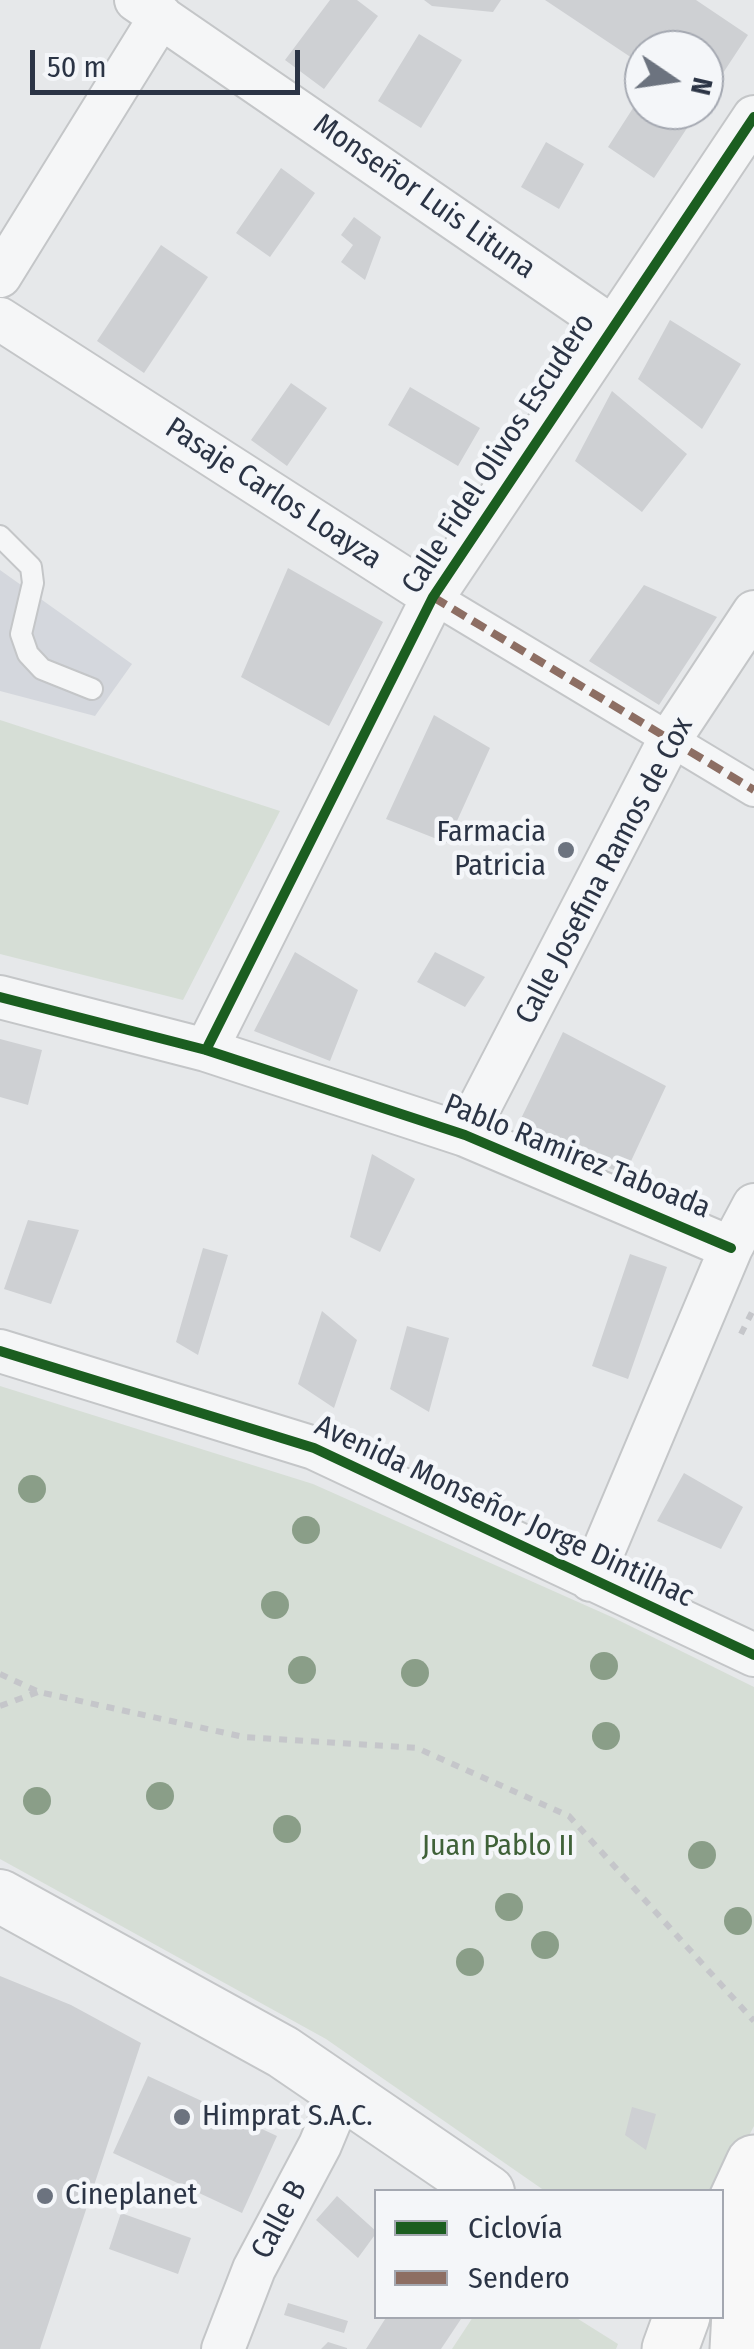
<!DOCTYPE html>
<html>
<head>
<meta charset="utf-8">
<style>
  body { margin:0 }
  #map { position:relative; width:754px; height:2349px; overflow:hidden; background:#e6e8ea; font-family:"Fira Sans Condensed",sans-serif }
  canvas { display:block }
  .legend { position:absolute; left:374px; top:2189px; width:350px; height:130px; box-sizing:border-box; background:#f4f6f9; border:2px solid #a4a8b1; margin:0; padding:12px 18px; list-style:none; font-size:30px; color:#2b3445 }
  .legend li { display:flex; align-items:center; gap:20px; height:50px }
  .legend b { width:50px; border:2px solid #a4a8b1 }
  .north { position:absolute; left:624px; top:30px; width:100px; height:100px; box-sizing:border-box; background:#f4f6f9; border:2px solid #a4a8b1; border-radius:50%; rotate:103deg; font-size:28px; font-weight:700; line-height:40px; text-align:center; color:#2b3445 }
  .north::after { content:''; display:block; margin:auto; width:35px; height:45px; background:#6c737f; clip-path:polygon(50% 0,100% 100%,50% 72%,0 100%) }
  .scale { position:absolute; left:30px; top:50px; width:270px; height:45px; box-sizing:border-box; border:5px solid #2b3445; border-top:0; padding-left:12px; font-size:30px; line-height:35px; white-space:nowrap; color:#2b3445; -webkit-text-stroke:8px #f4f6f9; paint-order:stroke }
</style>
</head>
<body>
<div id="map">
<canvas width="754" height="2349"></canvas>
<ul class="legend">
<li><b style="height:12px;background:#1b5e20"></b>Ciclovía</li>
<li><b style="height:12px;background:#8d6e63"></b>Sendero</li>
</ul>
<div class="north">N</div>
<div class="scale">50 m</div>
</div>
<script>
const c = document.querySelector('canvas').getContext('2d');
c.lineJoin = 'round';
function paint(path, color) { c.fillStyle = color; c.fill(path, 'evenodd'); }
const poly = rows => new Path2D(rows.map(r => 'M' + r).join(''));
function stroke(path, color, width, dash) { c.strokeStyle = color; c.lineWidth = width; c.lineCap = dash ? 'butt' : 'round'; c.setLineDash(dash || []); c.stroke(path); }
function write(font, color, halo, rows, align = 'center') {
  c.font = font + ' "Fira Sans Condensed",sans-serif'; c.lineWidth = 9; c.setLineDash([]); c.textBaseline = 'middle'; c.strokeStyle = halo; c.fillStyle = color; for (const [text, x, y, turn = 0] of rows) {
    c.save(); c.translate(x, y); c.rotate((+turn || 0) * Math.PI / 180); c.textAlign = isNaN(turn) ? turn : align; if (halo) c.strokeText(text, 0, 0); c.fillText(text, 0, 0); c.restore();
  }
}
const built = poly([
  [0,570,132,664,95,716,0,691]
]);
const green = poly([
  [0,720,280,811,183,1000,0,954],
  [0,1386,313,1484,614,1618,754,1687,754,2126,721,2191,545,2191,326,2039,0,1859],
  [473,2317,575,2317,618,2344,616,2349,452,2349]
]);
const building = poly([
  [330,0,357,0,378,16,324,89,285,60],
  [424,0,501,0,493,12,432,6],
  [545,0,696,0,748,35,704,102,704,50,644,50,644,66],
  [419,34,462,60,421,128,378,101],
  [635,105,644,110,699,110,654,178,608,147],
  [546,142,584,164,559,209,521,187],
  [281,168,315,193,270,257,236,233],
  [354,217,381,237,365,280,341,262,353,245,341,235],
  [161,245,208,277,144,373,97,341],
  [670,320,741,364,702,429,638,379],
  [291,383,327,408,287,466,251,440],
  [410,387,480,428,458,466,388,425],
  [612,391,687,454,642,512,575,461],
  [288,568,383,622,329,726,241,677],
  [644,585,717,617,659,705,589,661],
  [434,715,490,748,447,843,386,819],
  [295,952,358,990,330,1061,254,1031],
  [435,952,485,977,465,1007,417,982],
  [563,1032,666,1086,625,1174,514,1133],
  [0,1039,42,1050,28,1105,0,1097],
  [372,1154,415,1179,380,1252,350,1237],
  [28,1220,79,1230,51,1304,4,1289],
  [203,1248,228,1255,198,1355,176,1342],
  [630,1254,667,1267,628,1379,592,1366],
  [322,1311,357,1340,334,1408,298,1384],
  [407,1326,449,1338,429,1412,390,1389],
  [684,1473,743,1507,721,1549,657,1521],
  [0,1976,71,2005,141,2043,40,2349,0,2349],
  [148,2076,277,2136,242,2213,113,2153],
  [632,2107,656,2114,646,2150,625,2135],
  [337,2196,377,2232,358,2258,316,2220],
  [121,2213,191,2238,178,2274,109,2249],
  [288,2303,348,2321,344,2333,284,2315],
  [387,2316,463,2316,441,2349,366,2349],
  [328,2342,347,2348,347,2349,321,2349]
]);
const path = poly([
  [741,1334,754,1308],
  [0,1674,39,1692,244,1737,417,1748,569,1816,754,2021],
  [0,1706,38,1692]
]);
const service = poly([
  [0,536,31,567,33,583,21,634,28,654,42,669,92,689]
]);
const pedestrian = poly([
  [433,597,754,790]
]);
const minor = poly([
  [136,0,612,327],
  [0,276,161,16],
  [0,319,433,597],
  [0,997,206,1050,465,1135,731,1248],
  [206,1050,433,597,754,117],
  [465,1135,670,739,754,612],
  [0,1351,314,1448,754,1655],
  [591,1580,731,1248,754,1205],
  [223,2349,254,2269,320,2145,342,2092]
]);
const tertiary = poly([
  [0,1896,283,2052,488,2192]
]);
const secondary = poly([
  [722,2232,754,2163],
  [670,2349,682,2316],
  [738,2349,741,2294,754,2249]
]);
const quiet = poly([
  [433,597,754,790]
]);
const cycleway = poly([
  [0,997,206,1050,465,1135,731,1248],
  [206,1050,433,597,754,117],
  [0,1351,314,1448,754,1655]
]);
const trees = [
  [32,1489],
  [306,1530],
  [275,1605],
  [604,1666],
  [302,1670],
  [415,1673],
  [606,1736],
  [160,1796],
  [37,1801],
  [287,1829],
  [702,1855],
  [509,1907],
  [738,1921],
  [545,1945],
  [470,1962]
];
const markers = [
  [566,850,10,"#6c737f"],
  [182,2117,10,"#6c737f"],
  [45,2196,10,"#6c737f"]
];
const streetNames = [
  ["Monseñor Luis Lituna",424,197,35],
  ["Calle Fidel Olivos Escudero",499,454,-57],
  ["Pasaje Carlos Loayza",273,494,33],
  ["Calle Josefina Ramos de Cox",605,871,-62],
  ["Pablo Ramirez Taboada",577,1157,22],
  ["Avenida Monseñor Jorge Dintilhac",504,1512,25],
  ["Calle B",280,2220,-62]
];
const poiNames = [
  ["Farmacia",546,833,"right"],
  ["Patricia",546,867,"right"],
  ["Himprat S.A.C.",202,2117],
  ["Cineplanet",65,2196]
];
const parkNames = [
  ["Juan Pablo II",498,1847]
];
paint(built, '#d4d7dd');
paint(green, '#d6ded6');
paint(building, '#ced0d3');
stroke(service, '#c4c6c8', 24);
stroke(pedestrian, '#c4c6c8', 36);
stroke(minor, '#c4c6c8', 46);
stroke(tertiary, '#c4c6c8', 56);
stroke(secondary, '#c4c6c8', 59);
stroke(path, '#c5c6ca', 6, [8, 8]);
stroke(service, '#f5f6f7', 20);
stroke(pedestrian, '#f5f6f7', 32);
stroke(minor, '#f5f6f7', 42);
stroke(tertiary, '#f5f6f7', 52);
stroke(secondary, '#f8f8f8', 55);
stroke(quiet, '#8d6e63', 8, [15, 8]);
stroke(cycleway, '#1b5e20', 10);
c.fillStyle = '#8a9e88';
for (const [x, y] of trees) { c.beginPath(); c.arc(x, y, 14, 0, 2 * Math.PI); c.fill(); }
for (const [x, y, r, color] of markers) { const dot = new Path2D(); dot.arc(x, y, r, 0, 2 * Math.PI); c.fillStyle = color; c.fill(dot); stroke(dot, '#f4f6f9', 4); }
write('30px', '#2b3445', '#f4f6f9', streetNames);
write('30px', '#2b3445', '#f4f6f9', poiNames, 'left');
write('30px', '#3f6138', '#f4f6f9', parkNames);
</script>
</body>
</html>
